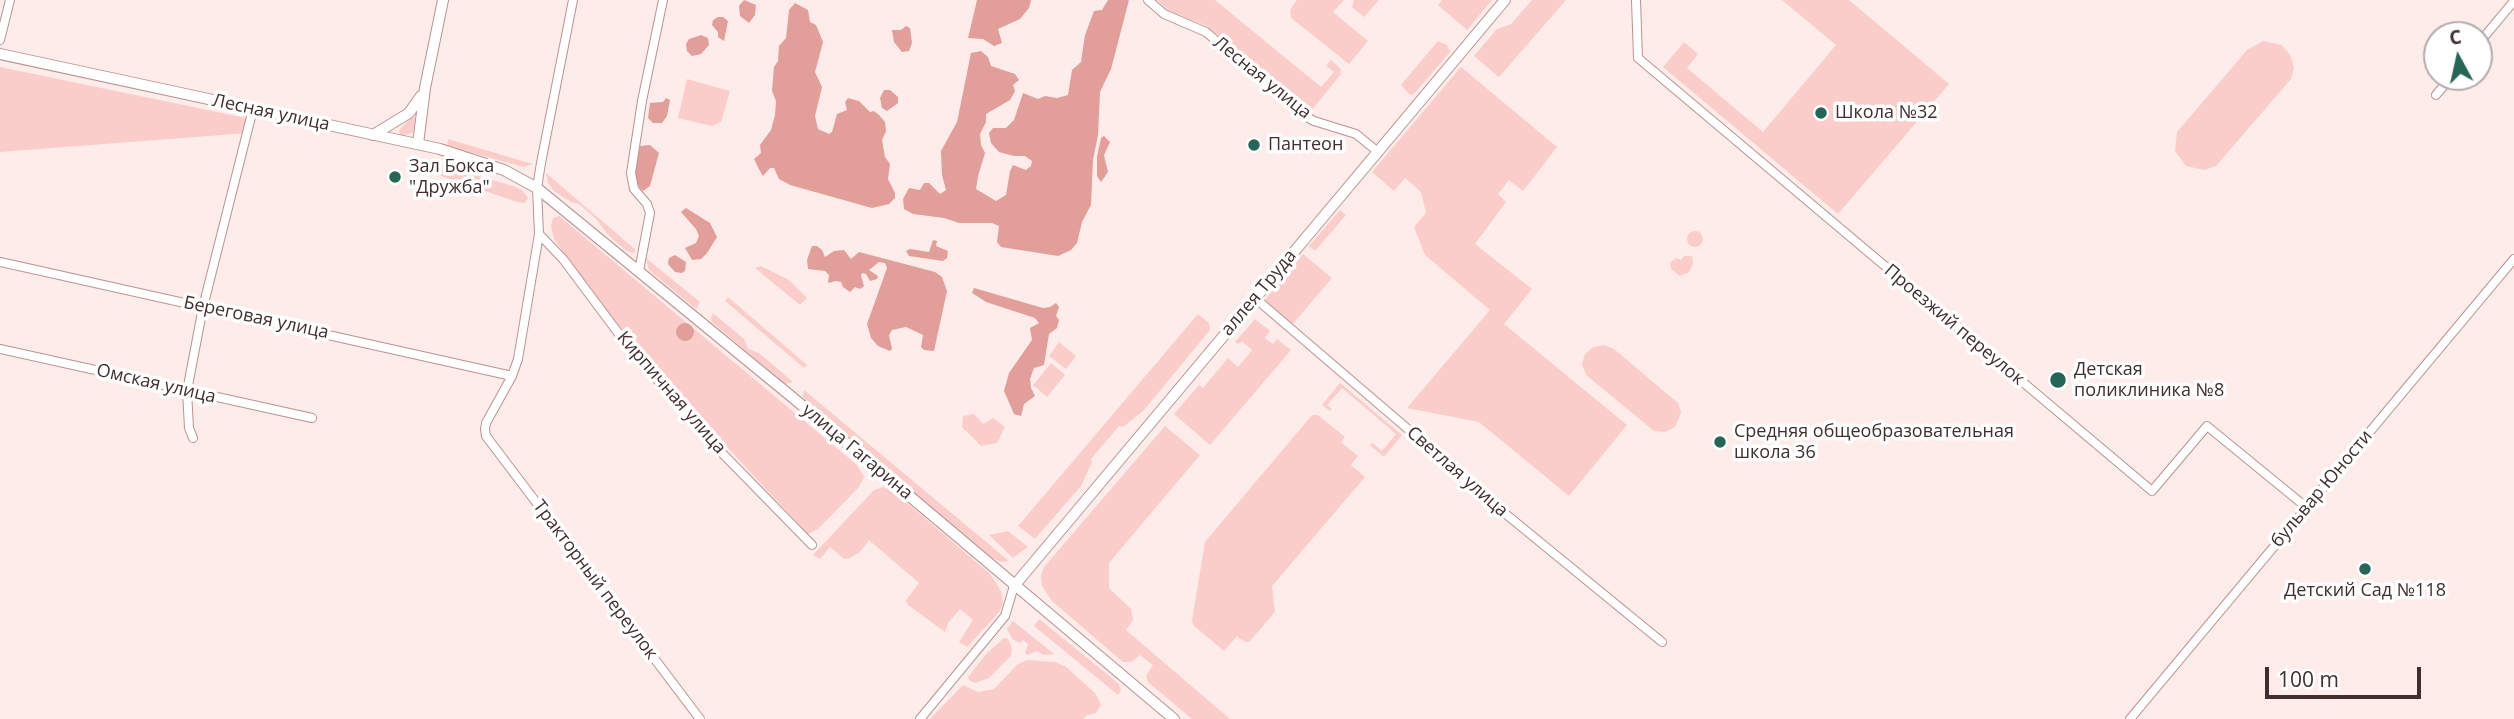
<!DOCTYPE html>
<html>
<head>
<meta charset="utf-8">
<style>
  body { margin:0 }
  #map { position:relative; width:2514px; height:719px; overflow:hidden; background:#fdecea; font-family:"Open Sans",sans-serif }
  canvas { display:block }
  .north { position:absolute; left:2423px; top:21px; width:70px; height:70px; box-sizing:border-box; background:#fff; border:2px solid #b3acab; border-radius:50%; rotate:352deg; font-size:19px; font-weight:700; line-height:28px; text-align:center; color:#402f2e }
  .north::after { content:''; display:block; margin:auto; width:24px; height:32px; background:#256656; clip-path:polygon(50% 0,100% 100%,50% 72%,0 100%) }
  .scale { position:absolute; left:2265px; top:667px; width:156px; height:32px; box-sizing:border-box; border:4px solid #402f2e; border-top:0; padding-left:9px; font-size:21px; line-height:24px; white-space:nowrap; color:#402f2e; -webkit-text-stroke:5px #fff; paint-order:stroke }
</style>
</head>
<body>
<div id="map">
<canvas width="2514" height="719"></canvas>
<div class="north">С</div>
<div class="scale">100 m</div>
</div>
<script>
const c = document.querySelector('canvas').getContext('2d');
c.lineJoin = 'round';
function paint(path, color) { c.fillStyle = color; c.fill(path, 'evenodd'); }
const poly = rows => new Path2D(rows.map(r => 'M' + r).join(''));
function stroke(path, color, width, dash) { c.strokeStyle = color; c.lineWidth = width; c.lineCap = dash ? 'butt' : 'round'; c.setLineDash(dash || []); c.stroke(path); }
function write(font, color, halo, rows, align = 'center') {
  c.font = font + ' "Open Sans",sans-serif'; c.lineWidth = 7; c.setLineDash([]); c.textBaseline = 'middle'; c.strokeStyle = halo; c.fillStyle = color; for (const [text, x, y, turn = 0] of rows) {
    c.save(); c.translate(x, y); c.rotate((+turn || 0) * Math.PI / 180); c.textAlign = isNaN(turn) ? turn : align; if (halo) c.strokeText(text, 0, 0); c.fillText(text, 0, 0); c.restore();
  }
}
const green = poly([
  [1157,0,1215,0,1321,87,1334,72,1326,66,1331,60,1340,68,1341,74,1311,111,1305,111,1207,26,1169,11],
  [1297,0,1344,0,1333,12,1368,41,1349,64,1291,18,1290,10],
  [1354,0,1379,0,1364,17,1352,7],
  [1442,0,1492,0,1467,30,1438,5],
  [1532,0,1566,0,1499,77,1474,56,1497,29,1511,24],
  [1782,0,1849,0,1949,84,1838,214,1663,67,1684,42,1698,54,1687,68,1763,132,1836,45],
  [1438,41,1447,45,1450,52,1413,95,1409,94,1401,85],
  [2263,41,2282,45,2290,55,2294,67,2291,79,2216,166,2204,170,2186,166,2175,151,2177,132,2247,50],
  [0,67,251,119,248,133,0,152],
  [1461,67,1557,147,1523,191,1509,180,1498,194,1506,202,1475,244,1532,289,1504,324,1627,425,1569,496,1479,422,1407,408,1490,310,1425,255,1414,227,1426,213,1421,192,1405,178,1394,191,1372,172],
  [687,79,730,91,721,122,712,126,678,118],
  [411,118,415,118,413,133,400,136,399,130],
  [448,139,533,164,524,167,447,146],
  [436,164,513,186,522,190,528,198,525,203,517,202,441,176,433,171,434,165],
  [546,173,636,250,633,253,627,251,609,236,597,220,579,204,571,202,554,191,548,183],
  [1340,210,1346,215,1315,251,1309,246],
  [559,216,857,465,864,477,859,487,818,529,808,534,697,415,603,308,554,239,551,226,553,218],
  '1687 239a8 8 0 1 1 16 0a8 8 0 1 1-16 0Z',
  [1303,254,1332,278,1291,326,1263,302],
  [1684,256,1692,256,1693,264,1689,272,1680,276,1671,269,1670,263,1676,258,1681,260],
  [646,258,700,302,696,309,649,270],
  [761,266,789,280,807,298,800,305,755,268],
  [728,297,807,365,804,368,725,301],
  [713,313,744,339,748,349,759,353,793,382,785,384,712,322,711,318],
  [1198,314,1209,323,1210,330,1144,410,1123,427,1119,426,1091,459,1092,462,1081,486,1035,539,1018,526],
  [1255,319,1270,331,1265,338,1273,344,1277,339,1291,350,1210,445,1174,414,1199,385,1203,388,1228,358,1238,367,1252,350,1242,341,1238,344,1235,342],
  [1059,342,1076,356,1066,369,1049,356],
  [1604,345,1614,349,1678,403,1681,413,1675,427,1665,432,1654,431,1586,375,1582,364,1585,354,1593,347],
  [1051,363,1065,375,1047,397,1033,385],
  [1340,383,1402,435,1384,457,1370,445,1372,443,1382,451,1396,434,1342,388,1327,405,1332,409,1330,411,1322,405],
  [804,390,1009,561,1002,562,991,558,807,402,803,397],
  [974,414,983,424,993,418,1005,427,997,443,981,446,962,427,963,416],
  [1312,415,1318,415,1345,437,1341,442,1358,456,1351,465,1365,477,1272,586,1275,612,1249,642,1245,642,1237,636,1224,651,1193,625,1192,620,1205,542],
  [1165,426,1200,455,1109,563,1109,588,1131,609,1133,620,1126,630,1230,719,1192,719,1148,682,1146,676,1153,665,1140,655,1131,662,1123,662,1052,601,1042,586,1041,576,1044,567],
  [883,487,892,490,990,574,1001,591,1003,604,999,612,967,647,959,642,973,620,960,609,948,623,945,632,908,605,906,600,919,583,869,540,860,552,850,558,844,559,830,547,820,559,813,555,874,490],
  [1008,531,1028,547,1013,558,989,535],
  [1039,619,1118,683,1121,690,1118,695,1034,626],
  [1013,621,1054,654,1043,655,1037,651,1028,655,1025,653,1028,644,1023,640,1020,643,1012,639,1007,629],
  [1004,638,1008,639,1012,648,1011,656,989,678,975,683,970,681,968,677,987,653],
  [1027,660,1055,662,1066,667,1095,693,1101,705,1096,713,1087,715,1083,719,930,719,963,685,978,692,994,689,1018,664]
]);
const forest = poly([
  [744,0,756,5,755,15,749,23,740,16,739,6],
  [977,0,1031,0,1029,8,1020,19,998,29,1002,43,994,46,983,39,968,38],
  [1108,0,1129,0,1111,69,1100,92,1098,135,1093,160,1091,205,1082,222,1077,243,1071,250,1058,256,1001,247,997,242,999,226,992,223,959,223,944,218,913,214,904,209,903,199,909,188,920,190,924,183,929,183,940,194,946,190,942,175,941,151,957,122,971,53,981,51,988,57,991,66,1015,74,1019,80,1013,85,1015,91,1010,100,986,114,986,122,980,134,981,145,985,153,978,176,976,189,996,201,1006,195,1010,171,1013,165,1026,170,1031,166,1032,161,1025,156,1014,156,999,152,991,143,989,133,993,128,1006,128,1014,120,1023,93,1038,99,1045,96,1057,98,1068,95,1072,70,1081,62,1085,35,1094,11,1102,10],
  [795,3,808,10,810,22,816,25,823,42,815,72,822,87,815,116,818,129,829,134,832,132,837,114,847,110,845,102,848,98,859,101,870,112,874,111,879,115,885,122,886,131,882,140,885,157,890,164,888,179,895,193,895,198,889,204,872,208,790,185,779,179,774,168,770,168,763,176,760,171,754,159,761,153,760,145,771,130,775,115,776,101,772,91,774,67,778,61,779,46,786,38,789,10],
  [718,17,723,17,728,21,724,41,718,37,718,32,712,25,713,20],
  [906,26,910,28,912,43,909,51,902,52,894,42,892,30,901,30],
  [701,35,708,38,709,45,701,54,692,56,687,51,686,44,689,39],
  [884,90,890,90,898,97,898,103,887,111,882,108,880,98],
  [666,98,670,100,667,116,662,123,653,123,648,118,650,103,663,102],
  [1104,136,1110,142,1104,155,1108,172,1101,182,1097,176,1097,157,1101,138],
  [650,145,659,153,650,186,643,191,639,187,635,177,636,164,640,146],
  [686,208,710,223,717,237,707,253,701,259,692,260,685,248,696,243,699,236,696,229,681,212],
  [933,240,937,241,936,246,948,251,947,258,943,261,909,256,906,251,910,249,929,252],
  [812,246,817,246,822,250,825,257,834,251,844,250,851,259,859,252,935,272,942,277,947,291,934,351,924,350,921,347,923,335,906,327,892,330,889,335,892,349,890,351,878,346,871,338,867,324,887,268,885,263,879,262,869,270,878,276,877,279,870,281,866,274,862,273,861,276,864,286,860,289,855,287,850,292,843,287,841,282,836,281,828,283,829,275,825,271,808,269,807,260],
  [675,255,686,262,685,271,682,273,675,272,668,264,669,258],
  [974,288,1043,308,1050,307,1056,303,1059,307,1056,316,1059,320,1057,328,1049,334,1044,365,1034,368,1030,379,1031,388,1035,396,1024,404,1021,416,1014,414,1004,391,1009,373,1032,340,1030,328,1039,323,1035,318,986,302,972,293],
  '676 332a9 9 0 1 1 18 0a9 9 0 1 1-18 0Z'
]);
const minor = poly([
  [573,0,541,163,537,188,539,234,518,359,512,376,486,423,485,429,486,436,700,719],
  [1148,0,1164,14,1206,32,1301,114,1314,121,1356,134,1378,152],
  [1636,0,1638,58,2152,491,2207,426,2306,507],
  [0,40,10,0],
  [2479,43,2514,1],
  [2436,95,2451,77],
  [539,234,563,259,619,334,666,390,723,454,812,545],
  [0,262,512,376],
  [639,271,650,213,647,204,634,189,631,173,642,101,663,0],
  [1255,298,1416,436,1441,461,1662,642],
  [0,349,312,418],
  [193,438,189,428,187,391,203,307,253,109],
  [920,719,1005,616,1014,586],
  [2130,719,2514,259]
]);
const tertiary = poly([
  [0,54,440,149,504,170,537,188,792,397,1174,719],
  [373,135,409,113,421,96],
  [418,144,425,88,443,0],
  [1014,586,1505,0]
]);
const markers = [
  [1821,113,7,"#256656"],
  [1254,145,7,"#256656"],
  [395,177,7,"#256656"],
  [2058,380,9,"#256656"],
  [1720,442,7,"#256656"],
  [2365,569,7,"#256656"]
];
const streetNames = [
  ["Лесная улица",1262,78,39],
  ["Лесная улица",271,113,12],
  ["аллея Труда",1259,293,-50],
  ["Береговая улица",256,318,12],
  ["Проезжий переулок",1954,325,40],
  ["Омская улица",156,384,13],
  ["Кирпичная улица",671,393,49],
  ["улица Гагарина",857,452,40],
  ["Светлая улица",1457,472,41],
  ["бульвар Юности",2322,489,-50],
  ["Тракторный переулок",595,580,53]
];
const poiNames = [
  ["Школа №32",1835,113],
  ["Пантеон",1268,145],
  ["Зал Бокса",409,167],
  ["\"Дружба\"",409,188],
  ["Детская",2074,370],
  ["поликлиника №8",2074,391],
  ["Средняя общеобразовательная",1734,432],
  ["школа 36",1734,453],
  ["Детский Сад №118",2365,591,"center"]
];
paint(green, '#fbcdca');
paint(forest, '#e29e99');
stroke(minor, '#ba9390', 10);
stroke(tertiary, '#ba9390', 12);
stroke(minor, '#fff', 8);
stroke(tertiary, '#fff', 10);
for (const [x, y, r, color] of markers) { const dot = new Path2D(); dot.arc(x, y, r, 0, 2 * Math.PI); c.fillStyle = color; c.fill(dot); stroke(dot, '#fff', 2.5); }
write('18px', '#402f2e', '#fff', streetNames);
write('18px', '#402f2e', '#fff', poiNames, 'left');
</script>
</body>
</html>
